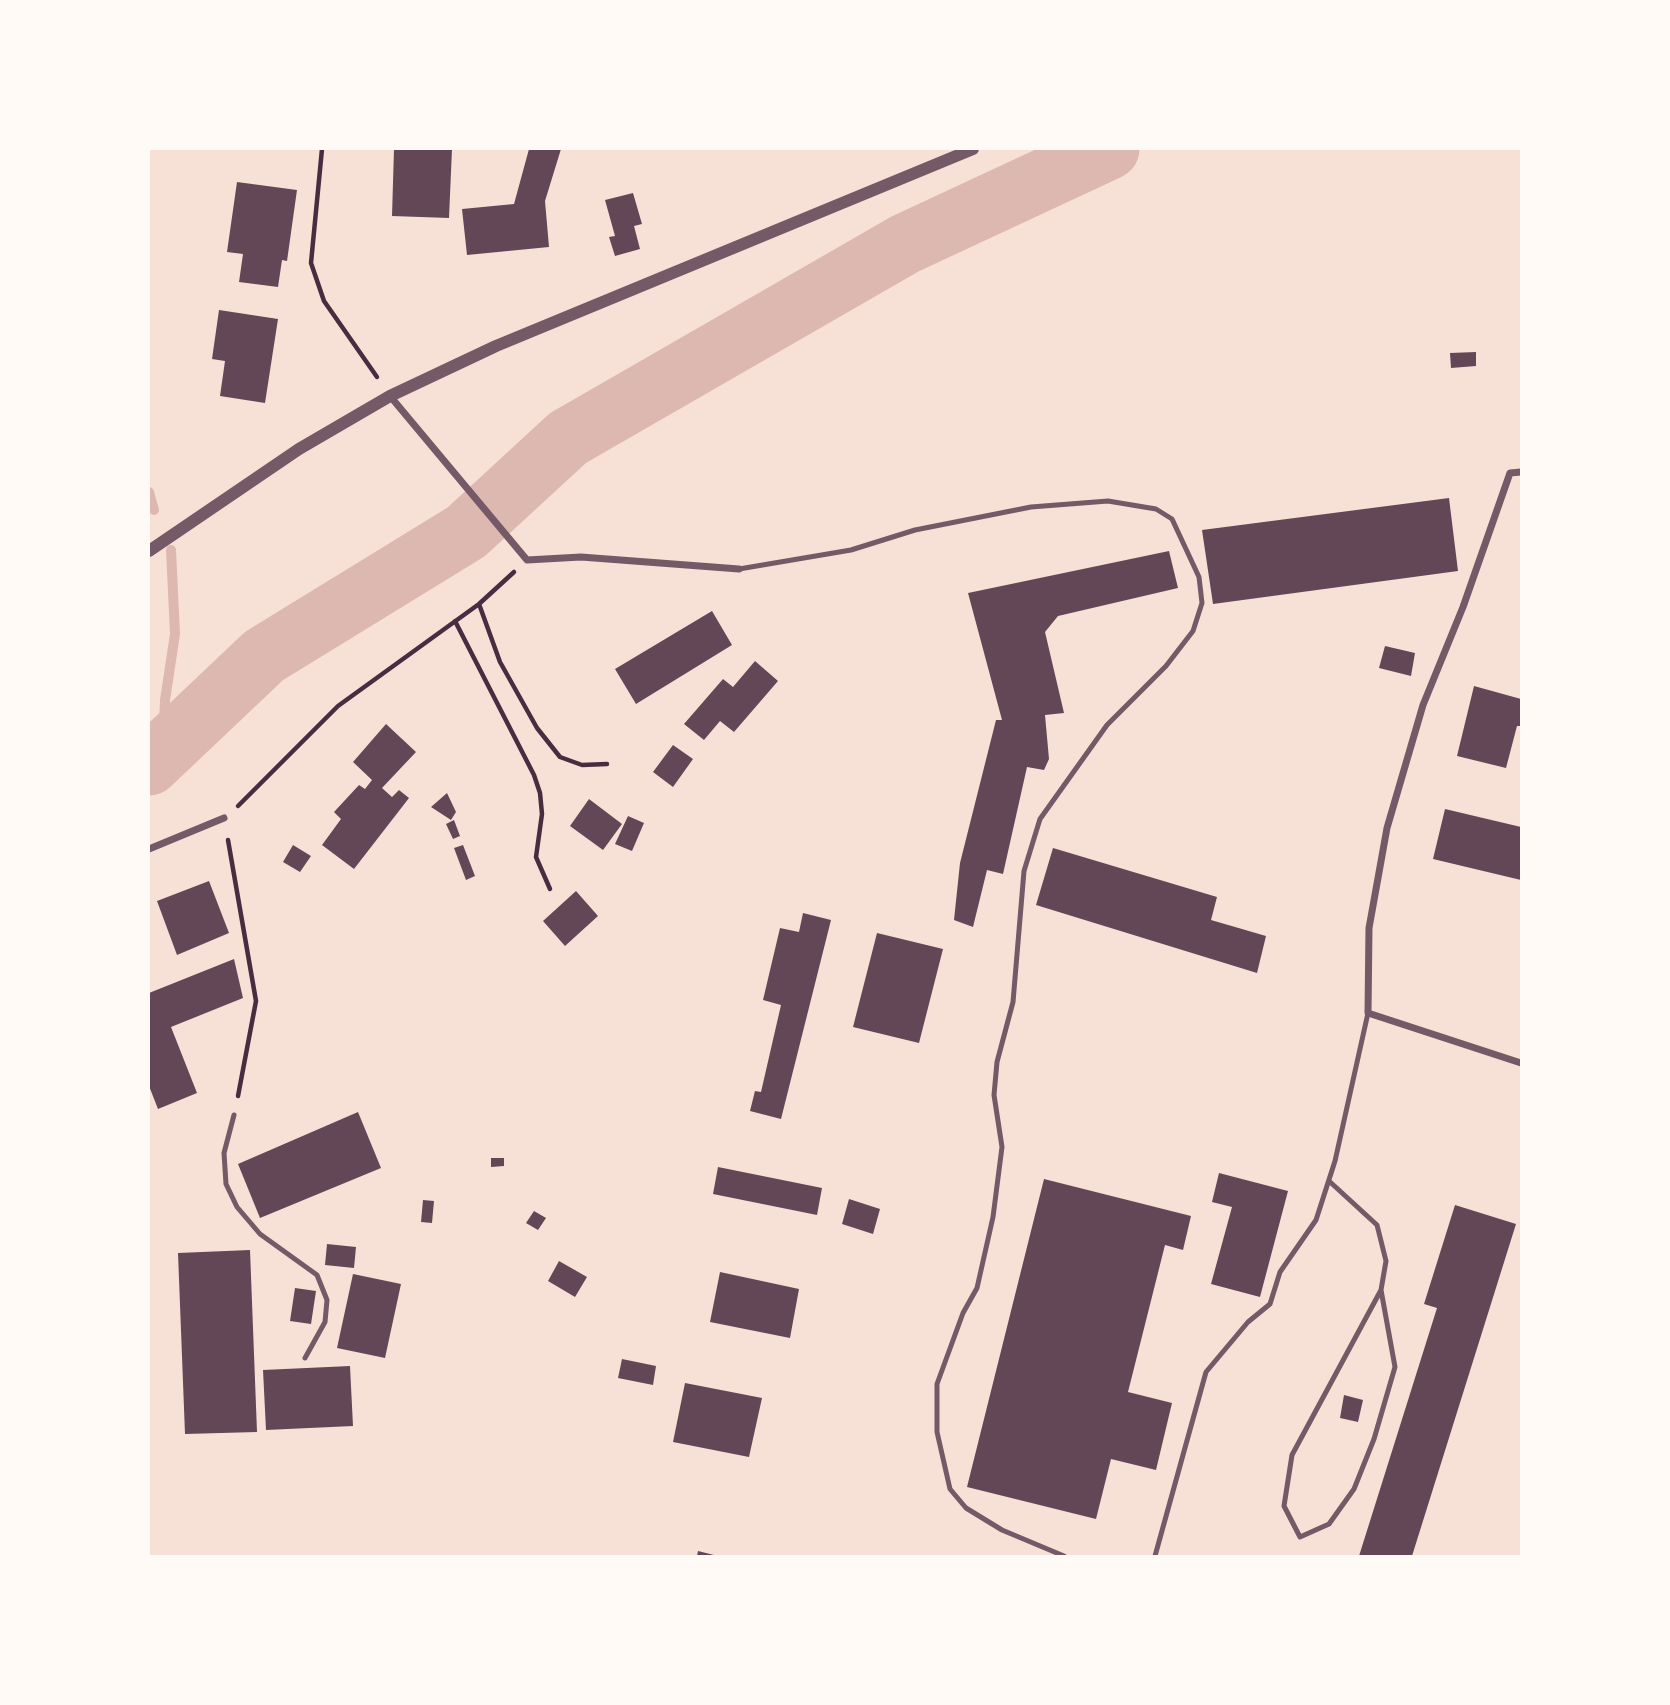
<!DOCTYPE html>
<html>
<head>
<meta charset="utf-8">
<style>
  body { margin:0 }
  #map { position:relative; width:1670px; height:1705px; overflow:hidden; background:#f7e1d7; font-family:Manrope,sans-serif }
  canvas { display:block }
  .frame { position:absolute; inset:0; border:150px solid #fffaf5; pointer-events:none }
</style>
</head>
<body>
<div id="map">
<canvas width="1670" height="1705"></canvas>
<div class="frame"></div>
</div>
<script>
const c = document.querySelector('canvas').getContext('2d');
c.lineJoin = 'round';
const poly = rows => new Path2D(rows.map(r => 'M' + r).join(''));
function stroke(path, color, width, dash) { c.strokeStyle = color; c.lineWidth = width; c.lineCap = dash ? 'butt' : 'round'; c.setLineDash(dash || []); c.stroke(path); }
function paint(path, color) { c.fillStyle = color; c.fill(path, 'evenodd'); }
const stream = poly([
  [149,492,154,510],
  [163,755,165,700,175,634,171,550]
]);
const river = poly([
  [149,765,264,656,466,532,568,438,905,244,1109,149]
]);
const building = poly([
  [394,149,452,149,449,218,392,216],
  [529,149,561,149,545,201,549,247,467,255,462,209,514,204],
  [237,182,297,190,287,261,282,260,278,287,239,282,243,254,227,252],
  [633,193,642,224,634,226,640,249,615,256,609,237,615,236,605,200],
  [219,310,278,319,265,403,220,396,225,361,212,359],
  [1476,352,1476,366,1451,368,1450,353],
  [1449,498,1458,571,1213,604,1202,530],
  [1169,551,1178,588,1058,616,1045,632,1064,713,1045,715,1049,759,1044,770,1027,767,1003,874,987,870,973,927,954,920,960,863,996,720,1002,720,968,593],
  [712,611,732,645,636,704,615,669],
  [1385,646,1415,653,1411,676,1379,668],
  [755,661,778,681,734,732,720,721,704,740,684,724,723,679,733,687],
  [1474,686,1521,699,1521,726,1517,726,1506,768,1457,756],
  [386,724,416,752,382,788,392,797,399,790,409,798,354,869,322,845,341,819,334,812,359,785,365,789,372,780,353,762],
  [673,745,693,759,673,787,653,772],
  [447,793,456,812,451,820,431,807],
  [589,799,622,824,603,850,570,826],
  [1445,809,1521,827,1521,880,1433,859],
  [628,816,644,823,632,851,615,844],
  [454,820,460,836,453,839,446,824],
  [293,845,311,856,300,872,283,862],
  [463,845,475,876,466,880,454,848],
  [1053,848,1217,897,1211,920,1266,936,1257,973,1036,905],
  [209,881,229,933,177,955,157,901],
  [576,891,598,916,565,946,543,921],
  [803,913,831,920,781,1119,750,1111,755,1091,761,1092,781,1005,763,1000,780,928,799,932],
  [877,933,943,949,919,1043,853,1027],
  [234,959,243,998,171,1027,197,1093,158,1109,149,1086,149,993],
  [358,1112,381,1168,260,1218,238,1164],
  [491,1158,504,1158,504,1166,491,1167],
  [718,1167,822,1188,817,1215,713,1194],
  [1219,1173,1288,1191,1260,1297,1211,1284,1232,1207,1212,1202],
  [1044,1179,1191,1216,1183,1250,1165,1245,1128,1392,1172,1403,1156,1470,1111,1459,1096,1519,967,1487],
  [849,1199,880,1209,873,1234,842,1224],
  [423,1200,434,1201,432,1223,421,1222],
  [1455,1205,1516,1224,1412,1556,1359,1556,1437,1308,1424,1304],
  [534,1211,546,1218,538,1230,526,1223],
  [327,1244,356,1247,354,1268,325,1265],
  [250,1250,257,1432,185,1434,178,1253],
  [559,1261,587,1277,575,1297,548,1281],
  [720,1272,799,1289,790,1338,710,1322],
  [353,1274,401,1284,385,1358,337,1348],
  [295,1288,316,1291,311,1324,290,1321],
  [622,1359,656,1366,653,1385,618,1378],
  [350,1366,353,1426,266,1430,263,1370],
  [685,1383,762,1398,749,1457,673,1442],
  [1344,1395,1363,1400,1358,1422,1340,1418],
  [698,1551,714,1555,714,1556,697,1556]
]);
const path = poly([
  [322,149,311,263,324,301,377,377],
  [479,604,500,662,537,728,560,757,582,765,607,764],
  [455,621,534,775,540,793,542,814,536,857,550,889],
  [238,806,338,706,479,604,514,572],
  [228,840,256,1001,238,1096]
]);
const service = poly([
  [739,569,851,550,915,530,1031,507,1108,501,1156,509,1172,519,1199,577,1202,603,1193,631,1166,666,1107,725,1040,819,1024,871,1013,1002,997,1062,994,1095,1002,1147,993,1217,977,1288,963,1313,937,1384,937,1432,950,1489,966,1508,1002,1530,1064,1556],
  [234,1115,224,1153,226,1184,237,1207,260,1234,317,1275,327,1300,325,1322,305,1358],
  [1329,1181,1377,1225,1386,1261,1381,1290,1292,1455,1284,1506,1300,1537,1329,1524,1354,1489,1374,1439,1395,1367,1381,1290],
  [1155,1556,1206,1372,1248,1322,1270,1304,1280,1272,1316,1220,1335,1161,1368,1013]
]);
const minor = poly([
  [390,396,527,560,581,557,739,569],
  [1521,472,1510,473,1463,607,1423,705,1387,828,1369,928,1368,1013,1521,1063],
  [149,849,224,818]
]);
const tertiary = poly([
  [149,551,299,449,390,396,496,346,973,149]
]);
stroke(stream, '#dcb8b0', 10);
stroke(river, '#dcb8b0', 61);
paint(building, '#644757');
stroke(path, '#4a2c40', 4.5);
stroke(service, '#755966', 5);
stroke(minor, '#755966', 7);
stroke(tertiary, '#755966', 12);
</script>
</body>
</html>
